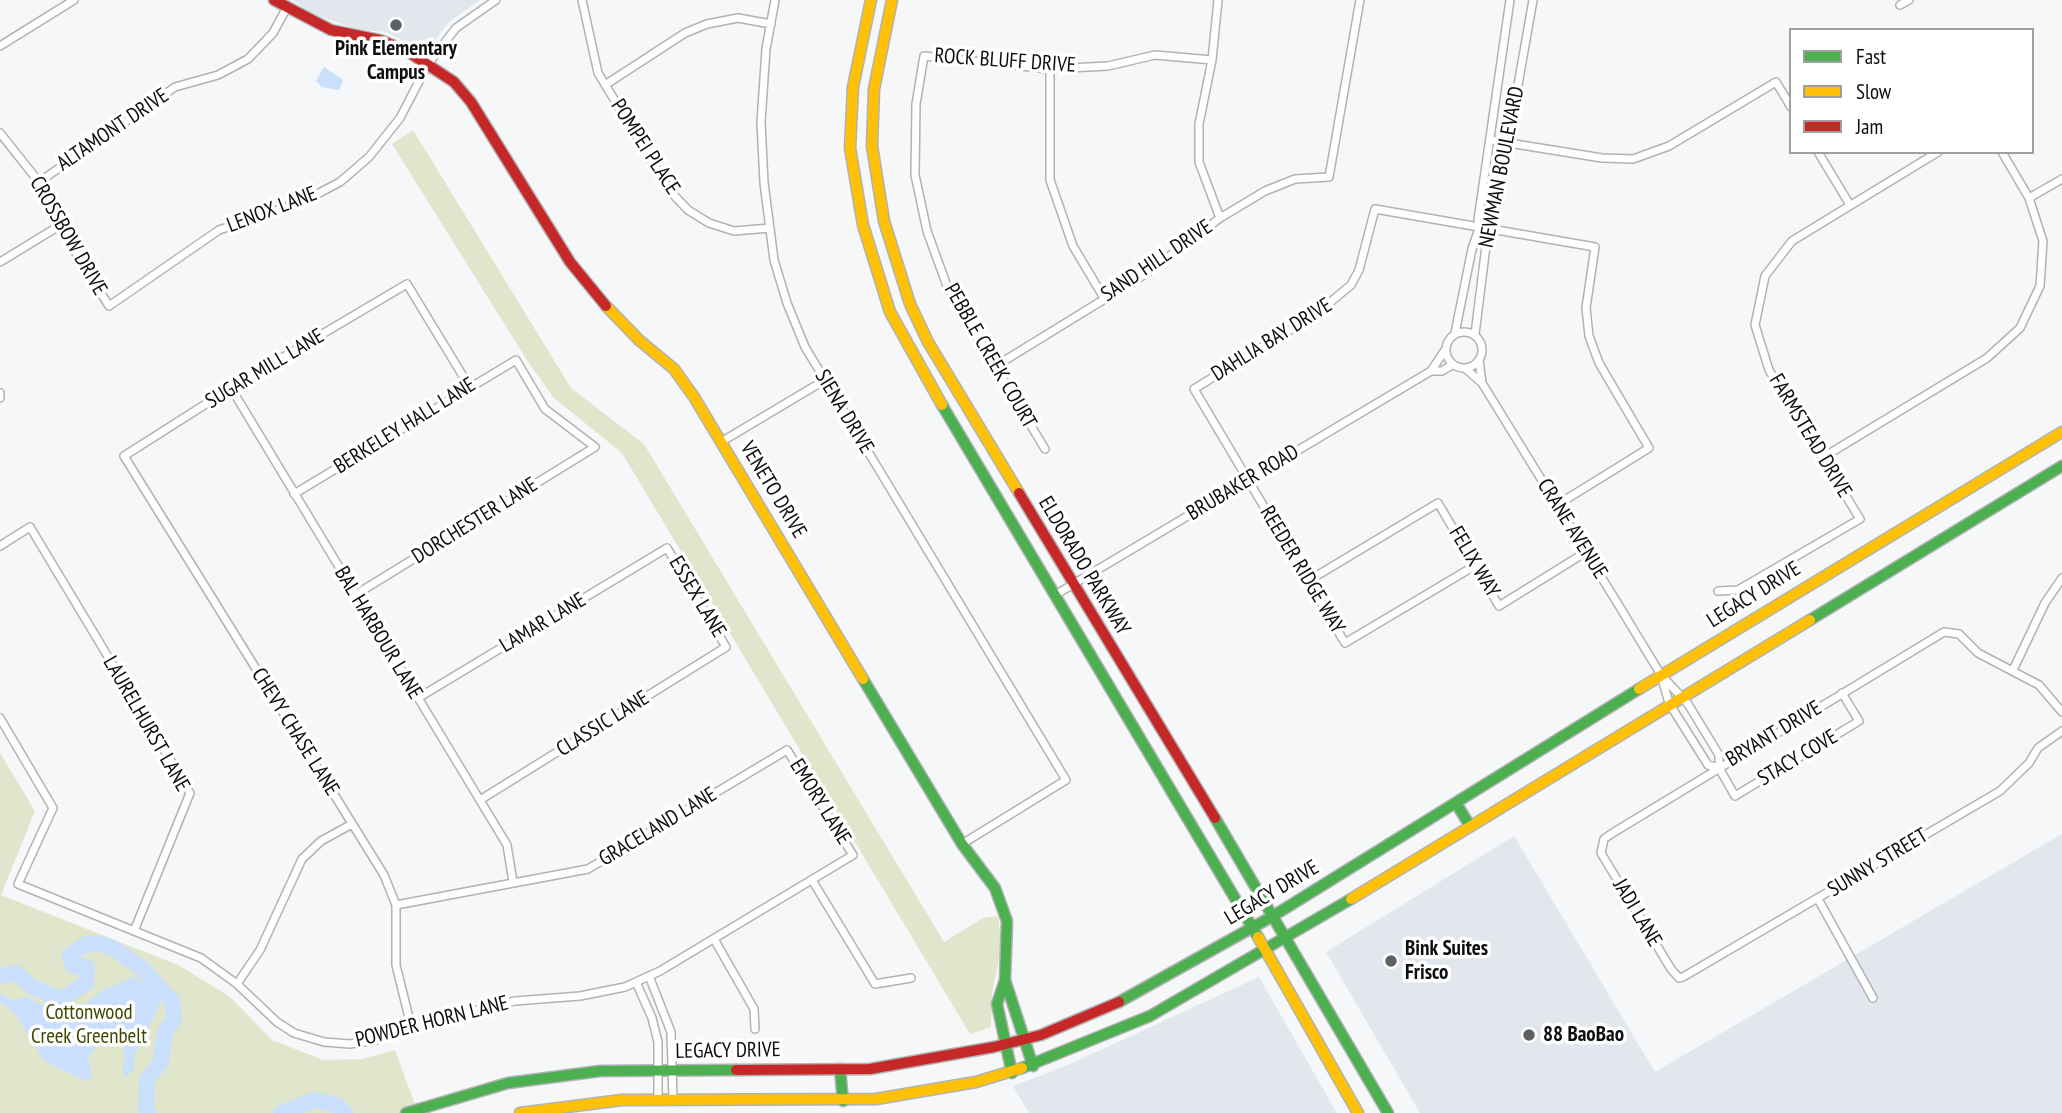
<!DOCTYPE html>
<html>
<head>
<meta charset="utf-8">
<style>
  body { margin:0 }
  #map { position:relative; width:2062px; height:1113px; overflow:hidden; background:#f5f7f9; font-family:"PT Sans Narrow",sans-serif }
  canvas { display:block }
  .legend { position:absolute; left:1789px; top:28px; width:245px; height:126px; box-sizing:border-box; background:#fff; border:2px solid #9e9f9f; margin:0; padding:9px 12px; list-style:none; font-size:21px; color:#0d0e0f }
  .legend li { display:flex; align-items:center; gap:14px; height:35px }
  .legend b { width:35px; border:2px solid #9e9f9f }
</style>
</head>
<body>
<div id="map">
<canvas width="2062" height="1113"></canvas>
<ul class="legend">
<li><b style="height:9px;background:#4caf50"></b>Fast</li>
<li><b style="height:9px;background:#ffc107"></b>Slow</li>
<li><b style="height:9px;background:#c62828"></b>Jam</li>
</ul>
</div>
<script>
const c = document.querySelector('canvas').getContext('2d');
c.lineJoin = 'round';
function paint(path, color) { c.fillStyle = color; c.fill(path, 'evenodd'); }
const poly = rows => new Path2D(rows.map(r => 'M' + r).join(''));
function stroke(path, color, width, dash) { c.strokeStyle = color; c.lineWidth = width; c.lineCap = dash ? 'butt' : 'round'; c.setLineDash(dash || []); c.stroke(path); }
function write(font, color, halo, rows, align = 'center') {
  c.font = font + ' "PT Sans Narrow",sans-serif'; c.lineWidth = 7; c.setLineDash([]); c.textBaseline = 'middle'; c.strokeStyle = halo; c.fillStyle = color; for (const [text, x, y, turn = 0] of rows) {
    c.save(); c.translate(x, y); c.rotate((+turn || 0) * Math.PI / 180); c.textAlign = isNaN(turn) ? turn : align; if (halo) c.strokeText(text, 0, 0); c.fillText(text, 0, 0); c.restore();
  }
}
const built = poly([
  [292,0,480,0,449,22,427,51,385,32,357,29,315,15],
  [2062,834,2062,1113,1420,1113,1326,952,1514,836,1655,1072],
  [1259,977,1337,1113,1029,1113,1013,1086,1070,1064]
]);
const green = poly([
  [413,130,571,388,644,444,944,942,983,918,998,916,1002,945,992,993,991,1027,970,1034,622,453,554,398,530,365,392,144],
  [0,753,35,811,1,895,178,965,229,996,272,1040,323,1060,362,1059,395,1050,418,1113,0,1113]
]);
const water = poly([
  [324,67,343,80,339,90,322,87,316,81],
  [135,976,162,997,144,1041,135,1053,134,1069,126,1077,122,1070,125,1059,123,1048,112,1040,101,1042,88,1056,92,1077,86,1081,57,1068,43,1059,16,1015,0,1002,0,993,12,1000,29,997,35,1002,67,1012,89,1002,101,991]
]);
const river = poly([
  [0,976,16,973,31,986,57,998,67,996,86,983,87,967,73,966,70,955,87,944,103,944,116,950,143,969,172,1001,174,1019,165,1032,161,1061,147,1080,146,1109,149,1113],
  [281,1113,315,1100,336,1105,345,1113]
]);
const street = poly([
  [582,0,598,73,670,191,688,210,709,223,734,231,770,228],
  [775,0,766,49,761,122,764,183,774,260,787,303,805,347,1066,780,962,844],
  [1218,0,1212,60,1199,124,1199,162,1220,218],
  [1900,5,1909,0],
  [0,46,74,0],
  [1050,69,1050,180,1073,246,1104,298],
  [605,85,685,33,707,24,738,18,771,24],
  [0,133,39,182,59,226,109,306,219,230,304,201,340,182,369,157,400,118,428,64,456,28,496,0],
  [1490,140,1602,158,1633,159,1669,146,1776,82,1791,107],
  [1818,152,1850,205],
  [39,182,175,87,218,75,248,59,273,33,286,9],
  [2029,198,2062,179],
  [0,262,59,226],
  '1446 350a18 18 0 1 1 36 0a18 18 0 1 1-36 0Z',
  [1455,333,1472,249,1480,226,1478,220,1510,0],
  [1475,334,1487,238,1494,221,1533,0],
  [1479,360,1482,383],
  [994,367,1147,273,1220,218,1265,191,1295,179,1329,177,1360,0],
  [1466,369,1482,383,1621,609,1661,675,1669,703,1708,765,1719,768],
  [1431,371,1442,371,1452,365],
  [231,388,507,845,513,882],
  [0,393,0,398],
  [721,442,825,380],
  [1045,449,947,286,927,231,915,175,916,104,924,56,1050,69,1108,66,1155,55,1212,60],
  [1822,458,1987,358,2020,328,2040,286,2043,241,2029,198,2002,152],
  [294,494,516,360,545,409,595,447,355,595],
  [0,546,30,527,190,793,134,931],
  [1476,565,1345,643,1194,389,1316,314,1351,285,1359,270,1375,209,1595,247,1586,308,1589,336,1599,363,1649,448,1557,505],
  [1308,581,1438,503,1499,606,1586,552],
  [1718,591,1738,590,1860,519,1769,370,1755,325,1765,276,1792,241,1938,152],
  [1055,595,1431,371,1445,350],
  [2013,670,2045,603,2062,578],
  [1662,676,1688,704,1719,755,1719,768],
  [418,698,667,548,726,647,480,800],
  [2062,712,2039,685,1978,653,1959,634,1944,632,1611,834,1604,839,1601,853,1671,969,1679,978,1683,977,2000,791,2029,763,2038,748,2062,731],
  [0,718,53,808,18,884,201,958,237,984,277,1022,294,1033,324,1042,350,1044,376,1040,411,1026,515,1001,580,996,625,987,660,971,853,855,787,750,588,869,396,905],
  [1719,768,1735,796,1859,721,1842,693],
  [812,880,875,984,911,978],
  [1818,899,1873,998],
  [714,939,754,1009,755,1029],
  [649,976,671,1032,673,1100],
  [636,982,652,1018,658,1042,658,1100],
  [237,984,260,950,302,859,321,841,352,824],
  [411,1026,396,965,396,905,384,875,124,456,231,388,407,284,469,386]
]);
const fast = poly([
  [942,405,1258,937],
  [1810,620,2062,466],
  [863,679,962,844,995,888,1007,921,1005,980,997,1004,1012,1073],
  [1456,803,1470,826],
  [1215,818,1388,1113],
  [1005,980,1033,1066],
  [1119,1002,1273,916,1639,689],
  [1022,1068,1150,1016,1351,899],
  [840,1069,843,1101],
  [406,1113,508,1083,600,1071,736,1070]
]);
const slow = poly([
  [871,0,853,87,850,148,863,225,890,312,942,405],
  [892,0,874,89,872,146,884,221,910,304,928,342,1019,493],
  [606,306,639,340,674,369,694,397,863,679],
  [1639,689,2062,432],
  [1351,899,1810,620],
  [1258,937,1358,1113],
  [520,1113,622,1100,876,1099,976,1082,1022,1068]
]);
const jam = poly([
  [274,0,331,30,380,40,407,51,454,82,471,102,570,262,606,306],
  [1019,493,1215,818],
  [736,1070,870,1069,994,1047,1041,1035,1119,1002]
]);
const markers = [
  [396,25,7,"#5e6061"],
  [1391,961,7,"#5e6061"],
  [1529,1035,7,"#5e6061"]
];
const poiNames = [
  ["Pink Elementary",396,49,"center"],
  ["Campus",396,73,"center"],
  ["Bink Suites",1405,949],
  ["Frisco",1405,973],
  ["88 BaoBao",1543,1035]
];
const streetNames = [
  ["ROCK BLUFF DRIVE",1005,61,4],
  ["ALTAMONT DRIVE",113,130,-34],
  ["POMPEI PLACE",645,147,57],
  ["NEWMAN BOULEVARD",1502,167,-79],
  ["LENOX LANE",272,210,-21],
  ["CROSSBOW DRIVE",68,236,60],
  ["SAND HILL DRIVE",1157,261,-34],
  ["DAHLIA BAY DRIVE",1272,340,-32],
  ["PEBBLE CREEK COURT",990,356,60],
  ["SUGAR MILL LANE",265,369,-31],
  ["SIENA DRIVE",844,412,59],
  ["BERKELEY HALL LANE",405,426,-32],
  ["FARMSTEAD DRIVE",1810,436,59],
  ["BRUBAKER ROAD",1243,483,-31],
  ["VENETO DRIVE",773,490,59],
  ["DORCHESTER LANE",475,521,-32],
  ["CRANE AVENUE",1572,529,58],
  ["FELIX WAY",1474,562,59],
  ["ELDORADO PARKWAY",1084,566,59],
  ["REEDER RIDGE WAY",1302,570,59],
  ["LEGACY DRIVE",1754,595,-32],
  ["ESSEX LANE",697,597,59],
  ["LAMAR LANE",543,623,-31],
  ["BAL HARBOUR LANE",378,633,59],
  ["LAURELHURST LANE",146,724,60],
  ["CLASSIC LANE",603,724,-32],
  ["CHEVY CHASE LANE",295,732,58],
  ["BRYANT DRIVE",1774,734,-31],
  ["STACY COVE",1798,758,-31],
  ["EMORY LANE",820,802,58],
  ["GRACELAND LANE",658,827,-31],
  ["SUNNY STREET",1878,863,-31],
  ["LEGACY DRIVE",1272,893,-31],
  ["JADI LANE",1637,913,59],
  ["POWDER HORN LANE",432,1022,-14],
  ["LEGACY DRIVE",728,1051,-1]
];
const parkNames = [
  ["Cottonwood",89,1013],
  ["Creek Greenbelt",89,1037]
];
paint(built, '#e2e7ee');
paint(green, '#e0e6cb');
paint(water, '#cadffb');
stroke(river, '#cadffb', 16);
stroke(street, '#b0b2b4', 10);
stroke(fast, '#b0b2b4', 13);
stroke(slow, '#b0b2b4', 13);
stroke(jam, '#b0b2b4', 13);
stroke(street, '#fefefe', 7);
stroke(fast, '#4caf50', 10);
stroke(slow, '#ffc107', 10);
stroke(jam, '#c62828', 10);
for (const [x, y, r, color] of markers) { const dot = new Path2D(); dot.arc(x, y, r, 0, 2 * Math.PI); c.fillStyle = color; c.fill(dot); stroke(dot, '#fff', 2.5); }
write('bold 21px', '#0d0e0f', '#fff', poiNames, 'left');
write('21px', '#0d0e0f', '#fff', streetNames);
write('21px', '#3f4803', '#fff', parkNames);
</script>
</body>
</html>
